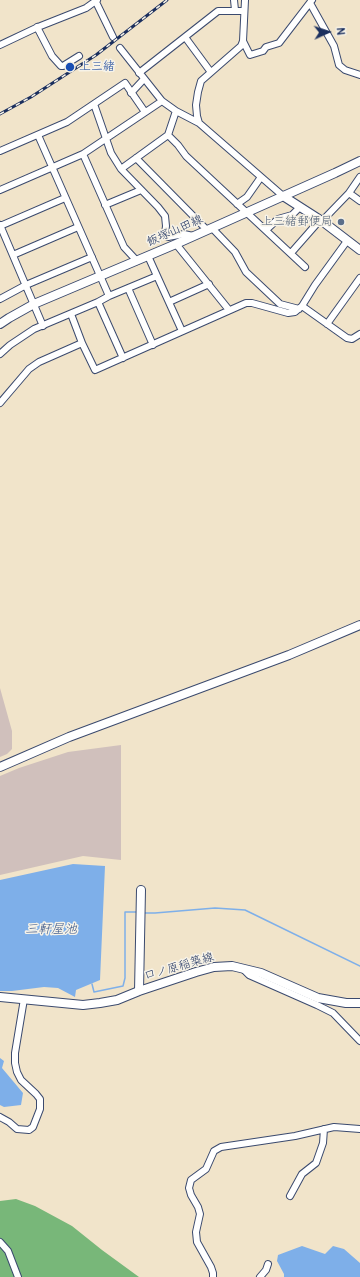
<!DOCTYPE html>
<html>
<head>
<meta charset="utf-8">
<style>
  body { margin:0 }
  #map { position:relative; width:360px; height:1277px; overflow:hidden; background:#f1e4ca; font-family:Pangolin,sans-serif }
  canvas { display:block }
  .north { position:absolute; left:308px; top:12px; width:40px; height:40px; -webkit-text-stroke:3px #f7f3e8; paint-order:stroke; rotate:87deg; font-size:11px; font-weight:700; line-height:16px; text-align:center; color:#1b2f5e }
  .north::after { content:''; display:block; margin:auto; width:14px; height:18px; background:#1b2f5e; clip-path:polygon(50% 0,100% 100%,50% 72%,0 100%) }
</style>
</head>
<body>
<div id="map">
<canvas width="360" height="1277"></canvas>
<div class="north">N</div>
</div>
<script>
const c = document.querySelector('canvas').getContext('2d');
c.lineJoin = 'round';
function paint(path, color) { c.fillStyle = color; c.fill(path, 'evenodd'); }
const poly = rows => new Path2D(rows.map(r => 'M' + r).join(''));
function stroke(path, color, width, dash) { c.strokeStyle = color; c.lineWidth = width; c.lineCap = dash ? 'butt' : 'round'; c.setLineDash(dash || []); c.stroke(path); }
function write(font, color, halo, rows, align = 'center') {
  c.font = font + ' Pangolin,"Klee One",sans-serif'; c.lineWidth = 3; c.setLineDash([]); c.textBaseline = 'middle'; c.strokeStyle = halo; c.fillStyle = color; for (const [text, x, y, turn = 0] of rows) {
    c.save(); c.translate(x, y); c.rotate((+turn || 0) * Math.PI / 180); c.textAlign = isNaN(turn) ? turn : align; if (halo) c.strokeText(text, 0, 0); c.fillText(text, 0, 0); c.restore();
  }
}
const industrial = poly([
  [0,688,12,731,12,749,7,754,0,757],
  [121,745,121,860,83,856,0,875,0,776,19,768,68,752]
]);
const forest = poly([
  [16,1199,35,1206,72,1226,102,1250,139,1277,0,1277,0,1201]
]);
const water = poly([
  [73,864,105,866,100,980,76,990,75,997,58,988,44,987,12,991,0,991,0,880],
  [0,1058,4,1061,2,1068,23,1093,21,1105,4,1107,0,1105],
  [302,1246,325,1254,333,1246,344,1249,360,1263,360,1277,284,1277,284,1274,277,1261,278,1255]
]);
const stream = poly([
  [143,913,155,913,215,908,245,910,360,966],
  [92,984,94,992,123,986,125,978,125,912,138,912]
]);
const street = poly([
  [95,0,113,37],
  [234,0,235,10],
  [310,3,334,46,339,65,345,70,360,75],
  [37,27,52,56,61,66,63,66,79,56],
  [185,37,210,71],
  [243,41,250,55,263,51,266,47,279,43,312,0],
  [0,45,38,27,86,8,97,0],
  [120,48,162,101,176,111,199,123,283,196],
  [139,73,218,11,244,11],
  [131,93,144,79],
  [94,104,111,153,121,169,158,207,165,216,166,226,165,234,168,237,184,234,193,236],
  [199,123,197,116,196,105,198,92,201,81,241,46,243,41,245,0],
  [38,135,109,296,98,302,123,358],
  [168,135,178,145,186,156,305,267],
  [0,151,67,122,125,83,145,112],
  [83,154,124,247,137,261],
  [136,158,207,230],
  [121,169,168,135,176,111],
  [0,190,83,154,162,101],
  [349,193,360,177],
  [237,204,247,197,261,177],
  [105,205,141,190],
  [322,221,349,193,360,201],
  [0,225,43,326],
  [0,226,65,198],
  [212,228,235,252,246,272,280,304,299,309],
  [266,230,278,219,292,215,300,207],
  [176,244,229,310],
  [291,253,320,220],
  [13,255,78,227],
  [148,256,182,331],
  [128,288,153,345],
  [109,296,157,276],
  [0,299,26,285,92,257],
  [169,302,209,284],
  [302,306,347,338,352,339,360,334],
  [71,314,82,343],
  [327,324,360,278],
  [0,354,10,345,34,329,98,302],
  [0,403,29,369,39,362,82,343,95,370,246,303,252,303,288,313,295,312,302,306,315,285,347,241],
  [243,969,249,975,317,1005,333,1013,360,1041],
  [0,1117,9,1122,17,1129,29,1130,33,1127,40,1109,40,1099,36,1094,21,1080,17,1072,15,1063,15,1053,24,999],
  [290,1196,302,1174,316,1163,323,1143,324,1129],
  [0,1242,8,1251,18,1277],
  [213,1277,213,1273,211,1267,197,1242,196,1232,200,1214,198,1207,191,1195,189,1188,191,1180,206,1169,214,1151,221,1147,295,1136,334,1127,360,1129],
  [260,1277,266,1270,268,1264]
]);
const secondary = poly([
  [283,196,322,221,360,250],
  [0,324,9,318,34,304,176,244,335,173,360,161],
  [0,767,69,737,289,655,360,625],
  [139,991,141,890],
  [0,997,83,1005,100,1003,117,1000,139,991,196,972,214,967,232,966,261,973,318,998,346,1003,360,1003]
]);
const rail = poly([
  [0,114,31,97,96,55,167,0]
]);
const markers = [
  [70,67,5,"#1a4fb4"],
  [341,222,4,"#5c6f8a"]
];
const transitNames = [
  ["上三緒",79,67]
];
const serviceNames = [
  ["上三緒郵便局",333,222]
];
const streetNames = [
  ["飯塚山田線",175,231,-24],
  ["口ノ原稲築線",179,967,-16]
];
const waterNames = [
  ["三軒屋池",51,930]
];
paint(industrial, '#d0c0bc');
paint(forest, '#78b779');
paint(water, '#7eafe9');
stroke(stream, '#7eafe9', 1.5);
stroke(street, '#3b4a6e', 8);
stroke(secondary, '#3b4a6e', 10);
stroke(street, '#fff', 6);
stroke(secondary, '#fff', 8);
stroke(rail, '#1b2f5e', 3);
stroke(rail, '#f7f3e8', 1.5, [4.5]);
for (const [x, y, r, color] of markers) { const dot = new Path2D(); dot.arc(x, y, r, 0, 2 * Math.PI); c.fillStyle = color; c.fill(dot); stroke(dot, '#f7f3e8', 1.5); }
write('12px', '#164399', '#f7f3e8', transitNames, 'left');
write('12px', '#4e5e75', '#f7f3e8', serviceNames, 'right');
write('12px', '#1b2f5e', '#f7f3e8', streetNames);
write('italic 13px', '#395588', '#f7f3e8', waterNames);
</script>
</body>
</html>
